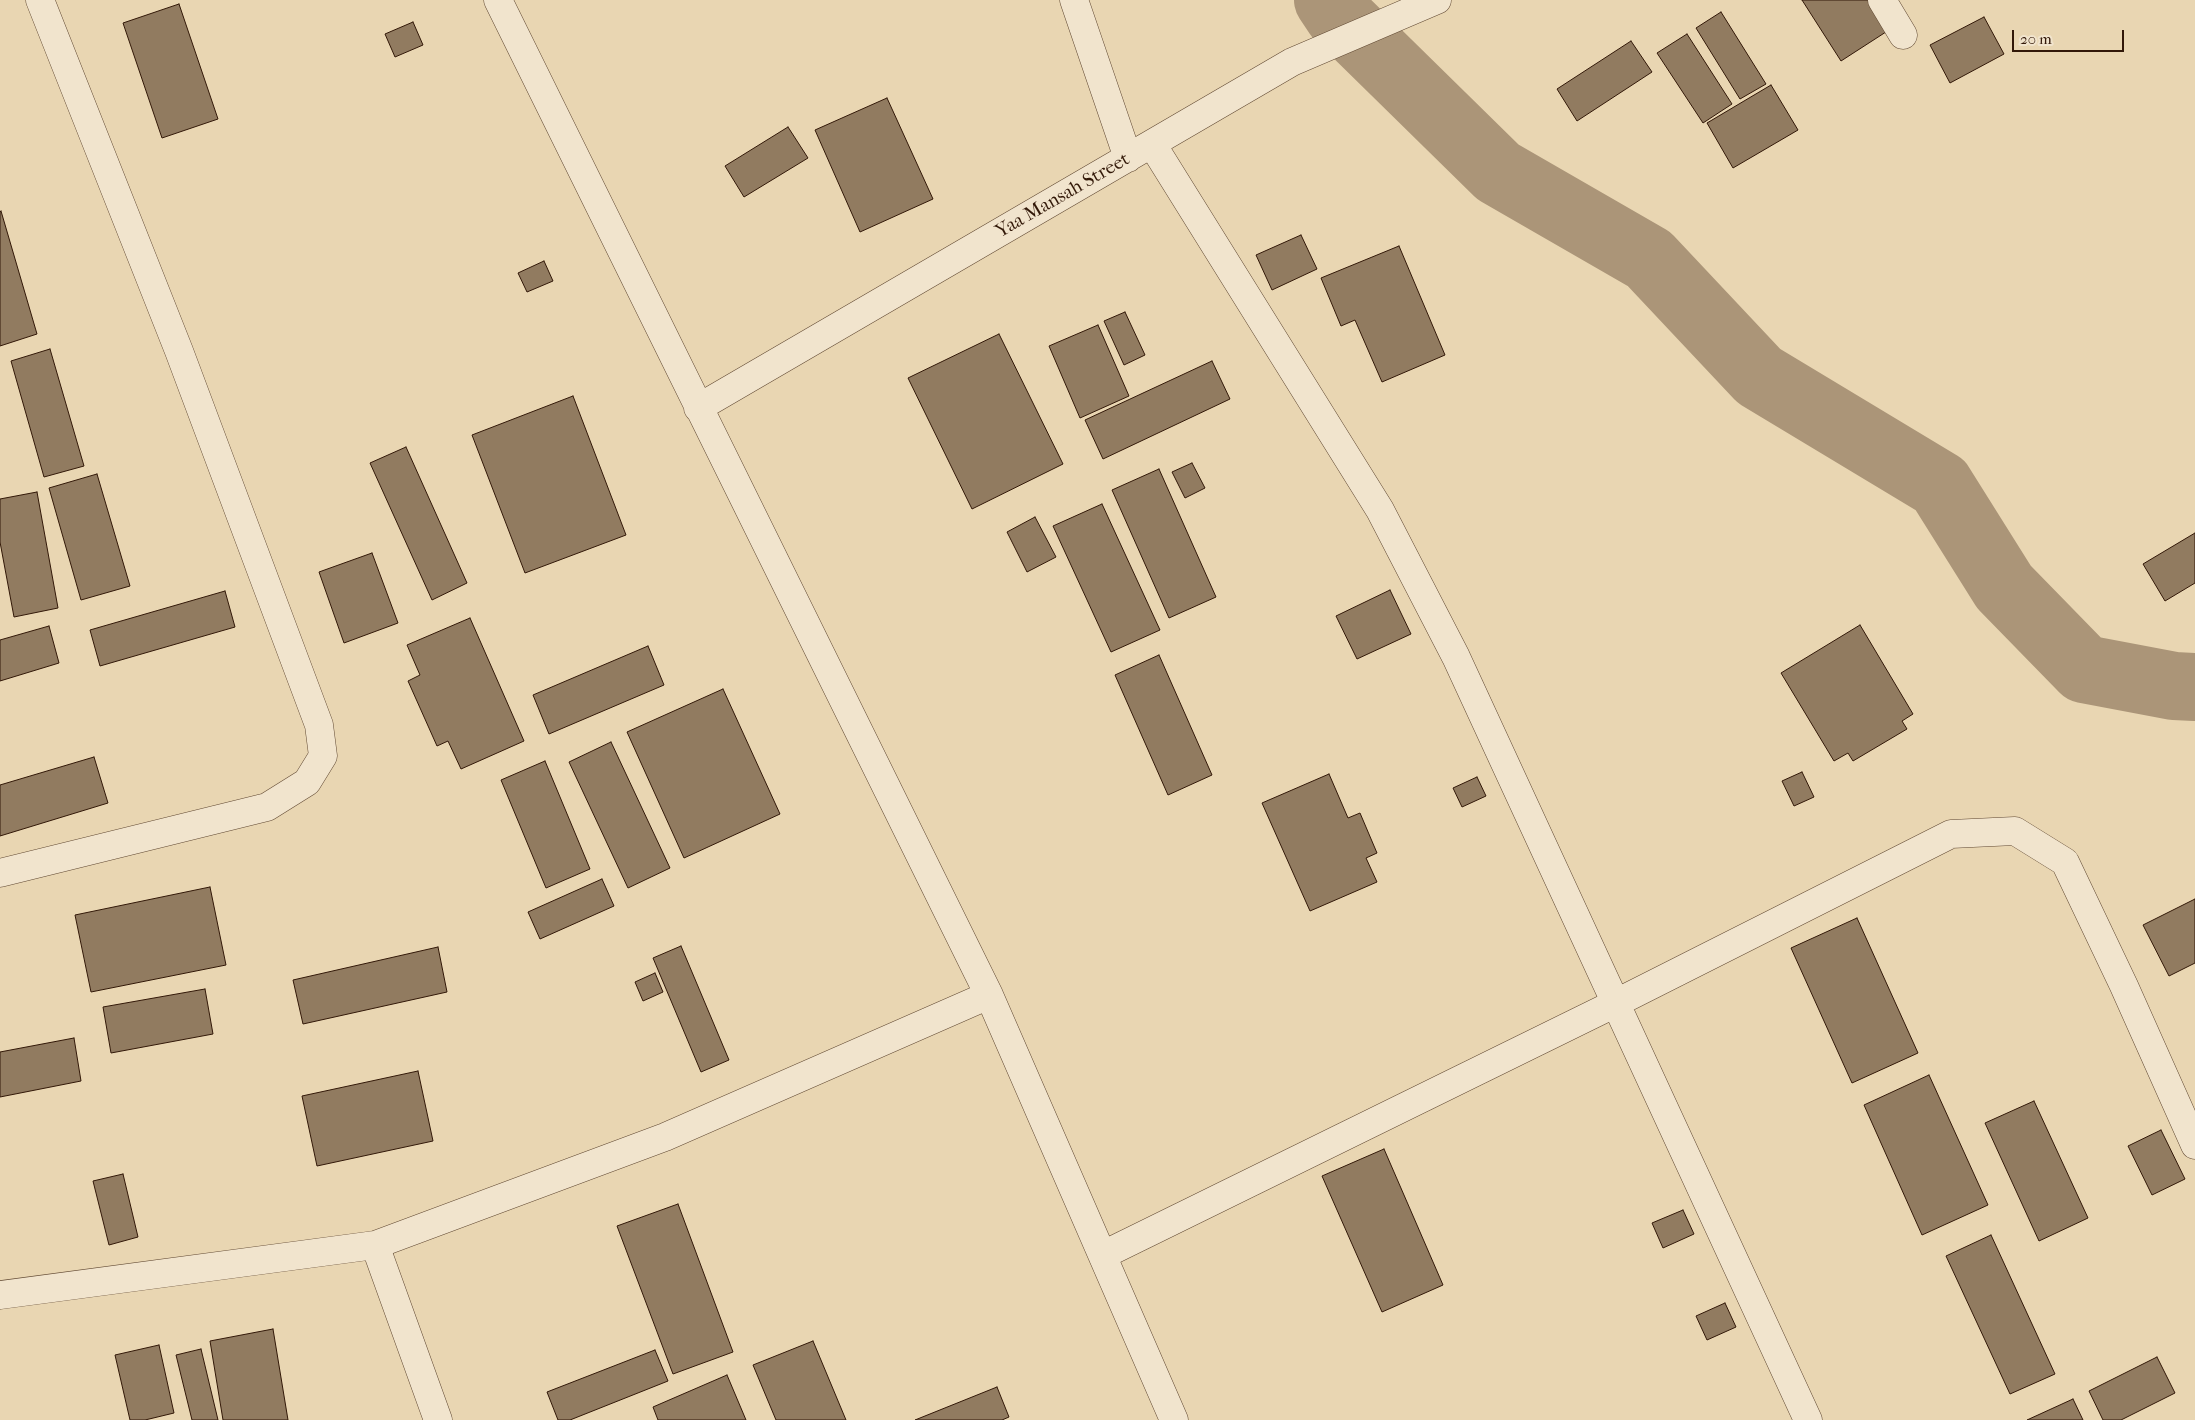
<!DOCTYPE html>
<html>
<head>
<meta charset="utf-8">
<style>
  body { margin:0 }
  #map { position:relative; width:2195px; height:1420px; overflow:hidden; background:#e9d6b2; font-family:"IM FELL French Canon",serif }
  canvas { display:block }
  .scale { position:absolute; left:2012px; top:30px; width:112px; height:22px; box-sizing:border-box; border:2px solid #321808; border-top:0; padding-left:6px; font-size:15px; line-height:18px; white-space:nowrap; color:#321808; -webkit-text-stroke:4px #f1e4cd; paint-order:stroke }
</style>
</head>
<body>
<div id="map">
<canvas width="2195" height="1420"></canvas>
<div class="scale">20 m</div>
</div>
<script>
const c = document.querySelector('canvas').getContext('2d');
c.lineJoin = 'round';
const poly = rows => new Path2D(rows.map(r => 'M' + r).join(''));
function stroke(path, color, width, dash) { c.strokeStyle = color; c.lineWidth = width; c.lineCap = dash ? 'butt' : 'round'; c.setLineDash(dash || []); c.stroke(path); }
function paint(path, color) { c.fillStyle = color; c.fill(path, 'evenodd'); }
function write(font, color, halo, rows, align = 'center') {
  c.font = font + ' "IM FELL French Canon",serif'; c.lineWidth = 4; c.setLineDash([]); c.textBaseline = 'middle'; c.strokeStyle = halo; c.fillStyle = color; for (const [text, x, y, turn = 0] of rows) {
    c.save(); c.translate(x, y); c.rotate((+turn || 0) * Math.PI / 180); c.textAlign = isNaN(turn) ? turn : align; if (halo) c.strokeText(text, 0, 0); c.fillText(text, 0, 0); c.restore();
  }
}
const river = poly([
  [1328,0,1338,15,1498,172,1649,259,1759,376,1940,485,2004,587,2084,669,2174,686,2195,687]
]);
const building = poly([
  [1802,0,1869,0,1889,30,1841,61,1802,0],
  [179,4,218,119,162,138,123,23,179,4],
  [1721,12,1766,84,1740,99,1696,28,1721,12],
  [1984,17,2004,54,1950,83,1930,45,1984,17],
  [413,22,423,45,395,57,385,34,413,22],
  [1687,34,1732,104,1703,123,1657,53,1687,34],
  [1631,41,1652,72,1577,121,1557,89,1631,41],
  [1771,85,1798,130,1733,168,1707,123,1771,85],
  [887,98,933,199,860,232,815,130,887,98],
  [788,127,808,158,744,197,725,166,788,127],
  [1,211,37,334,0,346,0,212,1,211],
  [1301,235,1317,269,1272,290,1256,255,1301,235],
  [1399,246,1445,355,1382,382,1355,320,1341,326,1321,278,1399,246],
  [544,261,553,281,527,292,518,273,544,261],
  [1125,312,1145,355,1124,365,1104,321,1125,312],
  [1098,325,1129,396,1080,418,1049,346,1098,325],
  [999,334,1063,464,972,509,908,378,999,334],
  [50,349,84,466,44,477,11,361,50,349],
  [1212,361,1230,399,1103,459,1085,420,1212,361],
  [573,396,626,535,525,573,472,435,573,396],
  [406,447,467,583,432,600,370,463,406,447],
  [1192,463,1205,488,1185,498,1172,472,1192,463],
  [1159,469,1216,597,1169,618,1112,490,1159,469],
  [97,474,130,586,81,600,49,488,97,474],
  [37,492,58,608,14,617,0,542,0,499,37,492],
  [1102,504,1160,630,1111,652,1053,526,1102,504],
  [1035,517,1056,557,1027,572,1007,532,1035,517],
  [2195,533,2195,583,2165,601,2143,564,2195,533],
  [372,553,398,623,344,643,319,572,372,553],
  [1390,590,1411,634,1357,659,1336,616,1390,590],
  [225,591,235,627,100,666,90,630,225,591],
  [470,618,524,741,461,769,448,741,437,746,408,681,420,675,407,645,470,618],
  [1860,625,1913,714,1902,721,1907,729,1853,761,1848,753,1834,761,1781,673,1860,625],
  [49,626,59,663,0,681,0,640,49,626],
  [648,646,664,685,549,734,533,695,648,646],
  [1159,655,1212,775,1168,795,1115,675,1159,655],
  [723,689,780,814,684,858,627,732,723,689],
  [611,742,670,868,628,888,569,762,611,742],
  [94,757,108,803,0,836,0,785,94,757],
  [545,761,590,869,546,888,501,780,545,761],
  [1802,772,1814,797,1794,806,1782,781,1802,772],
  [1329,774,1348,818,1360,813,1377,853,1366,858,1377,882,1310,911,1262,803,1329,774],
  [1477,777,1486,796,1462,807,1453,788,1477,777],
  [602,879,614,906,540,939,528,912,602,879],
  [210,887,226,965,91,992,75,915,210,887],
  [2195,899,2195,963,2169,976,2143,925,2195,899],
  [1857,918,1918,1053,1852,1083,1791,948,1857,918],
  [681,946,729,1060,701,1072,653,958,681,946],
  [438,947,447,992,303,1024,293,980,438,947],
  [655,973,663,992,643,1001,635,982,655,973],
  [205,989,213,1034,111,1053,103,1007,205,989],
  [74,1038,81,1081,0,1097,0,1052,74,1038],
  [418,1071,433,1141,317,1166,302,1096,418,1071],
  [1929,1075,1988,1205,1922,1235,1864,1105,1929,1075],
  [2034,1101,2088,1218,2039,1241,1985,1123,2034,1101],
  [2161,1130,2185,1179,2152,1195,2128,1146,2161,1130],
  [1384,1149,1443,1285,1382,1312,1322,1176,1384,1149],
  [123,1174,138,1237,109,1245,93,1181,123,1174],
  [678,1204,733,1352,673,1374,617,1226,678,1204],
  [1683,1210,1694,1234,1663,1248,1652,1223,1683,1210],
  [1991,1235,2055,1374,2010,1394,1946,1256,1991,1235],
  [1725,1303,1736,1327,1707,1340,1696,1316,1725,1303],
  [273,1329,288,1420,223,1420,210,1341,273,1329],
  [813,1341,846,1420,776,1420,753,1365,813,1341],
  [159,1345,174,1413,145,1420,130,1420,115,1355,159,1345],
  [201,1349,218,1420,192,1420,176,1355,201,1349],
  [655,1350,668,1381,570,1420,558,1420,547,1392,655,1350],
  [2157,1357,2175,1393,2121,1420,2103,1420,2089,1391,2157,1357],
  [727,1375,746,1420,658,1420,653,1407,727,1375],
  [997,1387,1009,1417,1002,1420,915,1420,997,1387],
  [2073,1399,2083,1420,2027,1420,2073,1399]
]);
const minor = poly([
  [498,0,989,995,1174,1420],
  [1074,0,1128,158],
  [1882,0,1903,35],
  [1152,144,1380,510,1456,657,1808,1420],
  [698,408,1292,62,1437,0],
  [0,873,267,807,307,782,323,756,319,725,179,351,40,0],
  [375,1245,438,1420],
  [1103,1255,1616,1003,1951,834,2015,831,2065,862,2124,986,2195,1145],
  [0,1295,375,1245,665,1137,989,995]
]);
const streetNames = [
  ["Yaa Mansah Street",1063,196,-30]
];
stroke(river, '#ab9578', 68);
paint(building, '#917b60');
stroke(building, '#321808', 1);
stroke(minor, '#604832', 29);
stroke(minor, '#f1e4cd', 28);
write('19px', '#321808', '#f1e4cd', streetNames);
</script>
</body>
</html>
